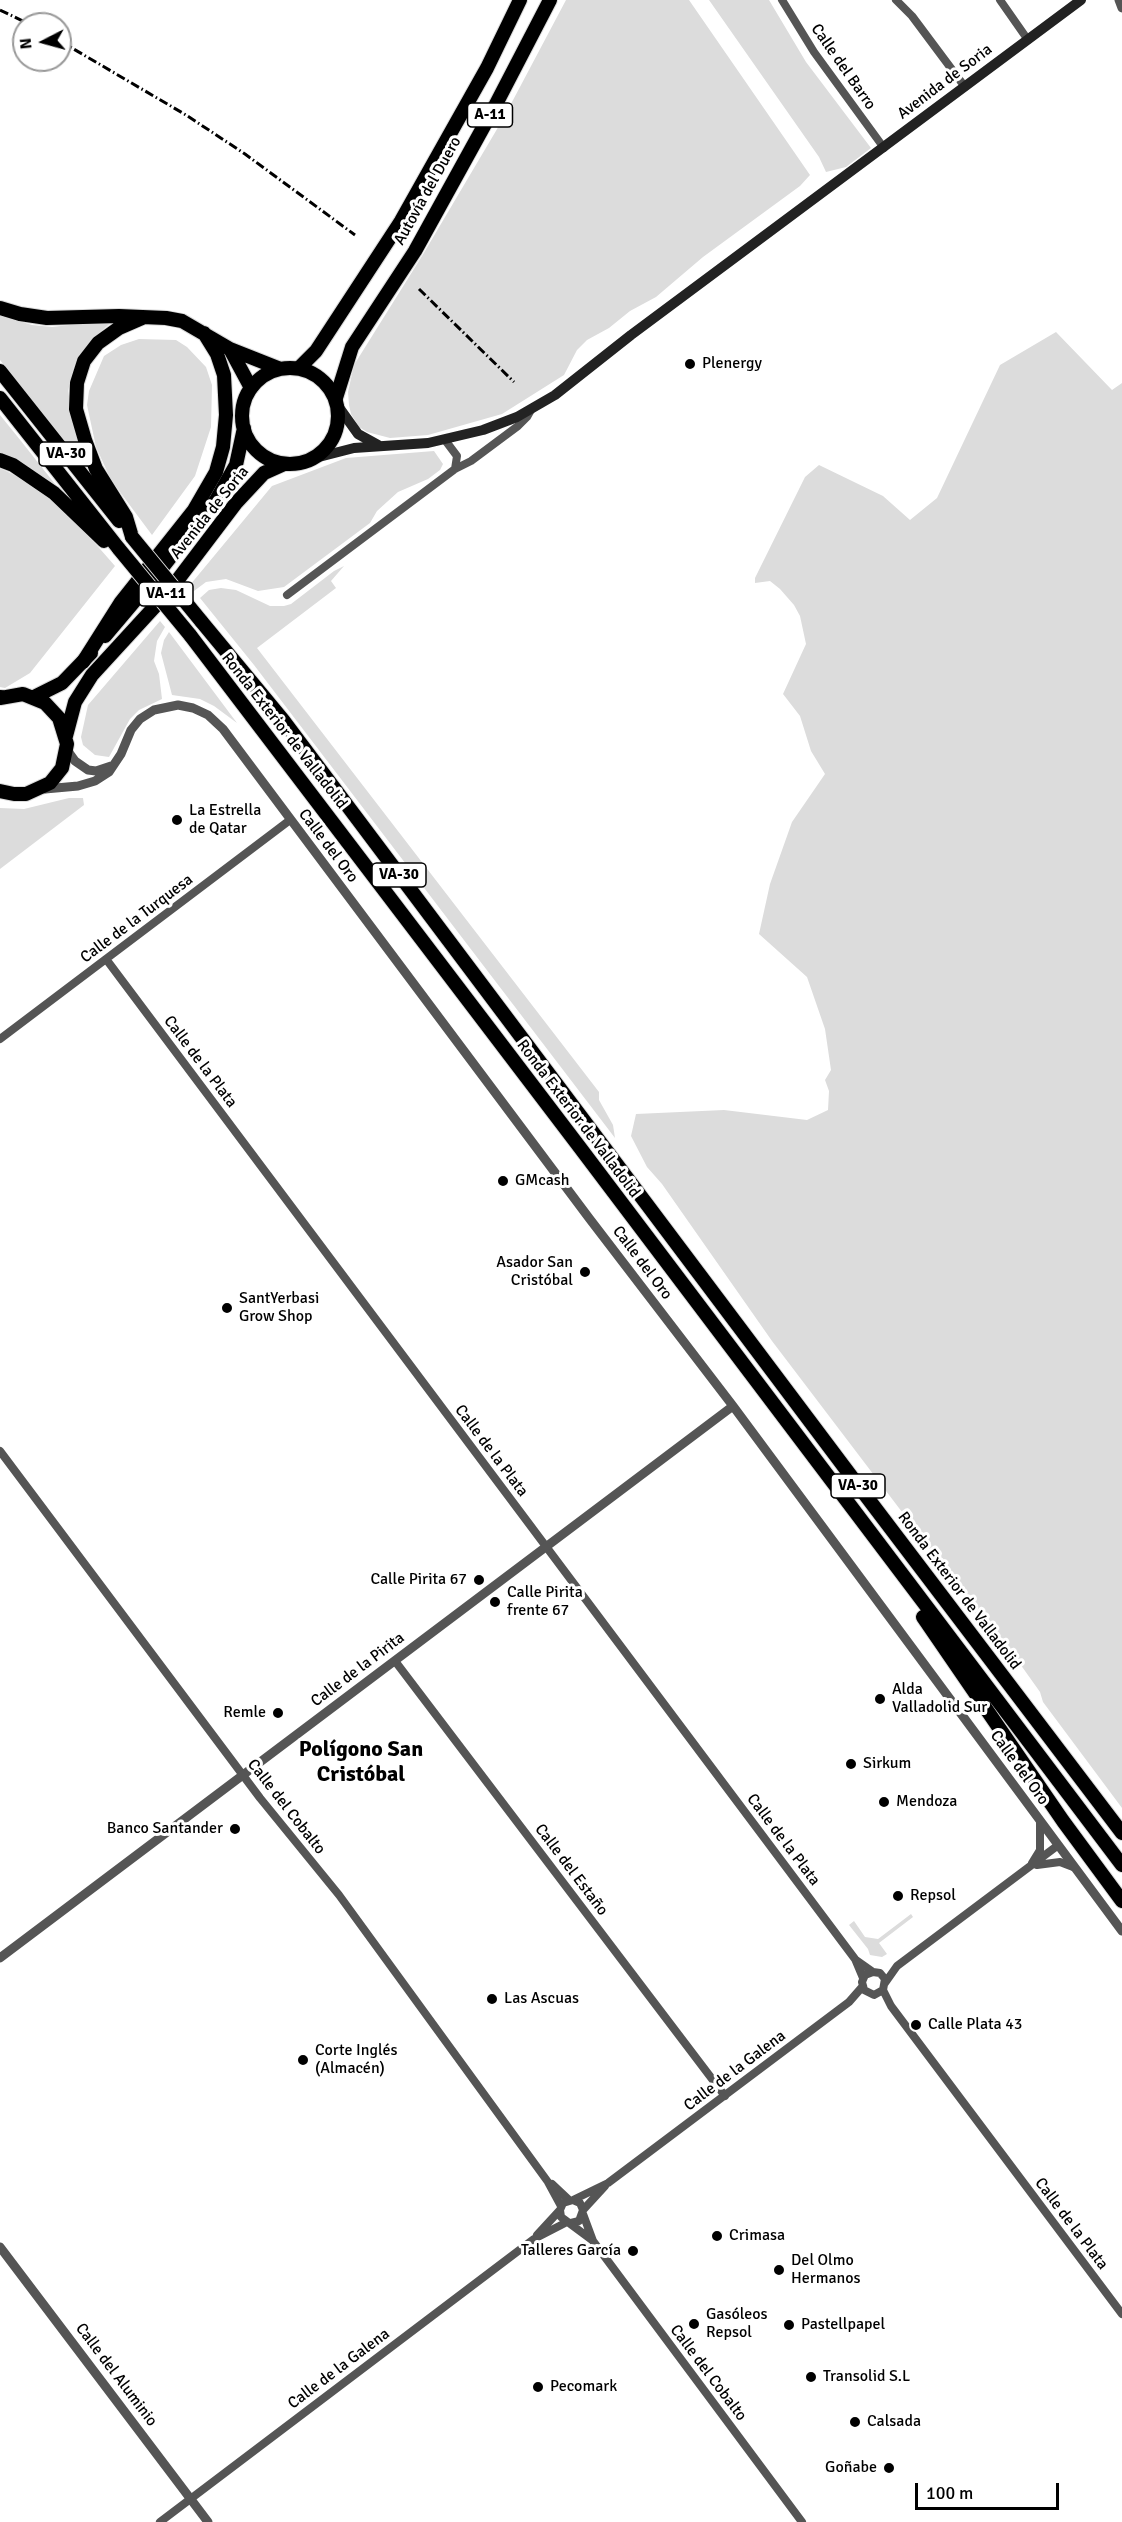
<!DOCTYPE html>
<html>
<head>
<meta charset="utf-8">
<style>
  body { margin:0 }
  #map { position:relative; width:1122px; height:2522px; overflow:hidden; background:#fff; font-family:Signika,sans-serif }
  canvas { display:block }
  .north { position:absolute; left:12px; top:12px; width:60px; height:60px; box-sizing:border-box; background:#fff; border:2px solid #999; border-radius:50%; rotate:264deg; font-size:16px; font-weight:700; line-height:24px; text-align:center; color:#000 }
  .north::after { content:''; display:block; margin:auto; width:21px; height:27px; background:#000; clip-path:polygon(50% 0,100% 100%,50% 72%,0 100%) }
  .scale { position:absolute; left:915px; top:2483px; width:144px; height:27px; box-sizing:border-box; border:3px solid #000; border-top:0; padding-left:8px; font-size:18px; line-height:21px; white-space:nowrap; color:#000; -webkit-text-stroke:4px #fff; paint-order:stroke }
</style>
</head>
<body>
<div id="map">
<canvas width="1122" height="2522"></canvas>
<div class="north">N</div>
<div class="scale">100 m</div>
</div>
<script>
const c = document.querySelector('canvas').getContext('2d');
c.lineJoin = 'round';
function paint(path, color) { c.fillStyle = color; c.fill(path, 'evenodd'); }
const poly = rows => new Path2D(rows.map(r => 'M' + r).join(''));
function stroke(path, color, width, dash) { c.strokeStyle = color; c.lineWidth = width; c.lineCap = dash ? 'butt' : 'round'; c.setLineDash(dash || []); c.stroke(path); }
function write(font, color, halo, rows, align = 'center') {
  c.font = font + ' Signika,sans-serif'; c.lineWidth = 6; c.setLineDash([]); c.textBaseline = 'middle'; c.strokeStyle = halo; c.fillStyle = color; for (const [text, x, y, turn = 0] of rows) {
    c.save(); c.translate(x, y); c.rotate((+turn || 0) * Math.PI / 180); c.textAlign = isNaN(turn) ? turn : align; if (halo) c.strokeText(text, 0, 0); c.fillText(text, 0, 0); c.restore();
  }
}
const green = poly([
  [566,0,689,0,810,175,800,186,703,257,656,297,630,311,609,328,587,340,577,350,564,375,502,414,428,435,390,438,367,432,359,427,351,414,349,405,348,392,354,365,422,256,503,119],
  [709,0,769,0,806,62,871,148,846,167,826,172,819,157],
  [0,315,32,325,52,327,114,320,90,341,81,353,74,366,68,391,75,432,95,478,0,360],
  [1056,332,1112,390,1122,383,1122,1808,1043,1702,1040,1692,1003,1640,987,1630,902,1512,772,1341,662,1184,647,1167,631,1136,636,1114,724,1110,807,1120,828,1110,829,1091,825,1080,831,1070,825,1029,807,977,759,934,770,884,792,822,825,774,811,751,800,716,783,694,806,644,800,616,794,605,780,589,770,581,755,583,755,578,805,477,819,465,883,496,910,520,937,498,1000,365],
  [139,339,176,340,187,347,206,367,212,385,211,427,195,476,152,535,111,480,96,447,87,405,89,391,104,356,121,345],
  [0,415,21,441,66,498,0,454],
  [434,451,443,464,440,470,428,479,398,492,377,511,370,523,284,587,258,591,226,579,206,582,194,591,190,585,272,486,346,458],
  [0,468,28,482,47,496,72,517,115,566,30,673,5,688,0,687],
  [344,566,331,581,336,588,257,648,599,1092,599,1100,613,1125,615,1138,254,665,200,598,209,590,221,588,236,590,270,606,284,606,291,604,334,571],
  [160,621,165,627,157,641,154,661,159,674,162,699,139,710,130,719,109,757,95,755,83,745,81,737,88,705],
  [169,632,237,723,214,706,200,699,172,695,161,653,164,640],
  [69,798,83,798,84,805,0,869,0,808,24,809],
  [911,1914,913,1917,879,1943,887,1954,882,1957,870,1955,868,1949,849,1925,854,1921,865,1937,878,1939]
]);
const minor = poly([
  [782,0,814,52,884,148],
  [896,0,912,16,965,87],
  [1000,0,1028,40],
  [445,440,457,456,455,469],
  [287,595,455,469,471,461,518,426,527,417,531,410],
  [106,959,855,1959,863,1978],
  [0,1039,290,820],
  [0,1451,260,1798,339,1895,548,2182,561,2206],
  [395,1661,725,2096],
  [1032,1863,1040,1850,1040,1823],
  [1037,1865,1060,1862,1073,1867],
  [856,1960,873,1972,880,1973,885,1979,883,1990,874,1995,864,1990,862,1982,865,1975,873,1972],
  [885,1983,897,1966,1057,1846],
  [883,1990,891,2006,1122,2314],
  [552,2184,569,2200],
  [573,2200,608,2183,849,2002,863,1986],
  [583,2210,605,2186],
  [583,2214,593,2241,802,2522],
  [571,2223,579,2221,583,2210,580,2203,573,2200,563,2203,560,2210,561,2217,592,2240],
  [537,2235,560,2210],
  [160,2522,534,2239,567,2222]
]);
const tertiary = poly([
  [1119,0,1122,8],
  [67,750,75,761,88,770,96,771,111,766],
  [45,789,78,786,95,781,109,772,121,754,131,730,140,719,154,710,178,705,193,708,208,715,223,729,589,1218,733,1406,1122,1931],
  [0,1958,733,1406],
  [0,2247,208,2522]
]);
const secondary = poly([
  [338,406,358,434,378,445],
  [315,458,354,448,428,443,483,430,517,417,555,395,631,335,1081,0]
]);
const trunk = poly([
  '242 416a48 48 0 1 1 96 0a48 48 0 1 1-96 0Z',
  [105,636,154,578,216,500,236,465,244,428],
  [34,697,62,683,91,653],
  [0,698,23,694,45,703,59,718,67,744,62,768,50,783,26,794,14,794,0,791],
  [66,736,75,702,92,675,170,590,236,503,264,473,284,464]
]);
const motorway = poly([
  [0,308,20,314,47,318,119,316,166,318,182,321,230,349,278,368],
  [230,349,251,388],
  [299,368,316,351,401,221,487,68,520,0],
  [0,371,119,521],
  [0,398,119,549],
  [336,398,352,347,415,251,495,106,550,0],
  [0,460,13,465,54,493,104,541],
  [132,537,126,517,96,469,85,440,76,409,77,383,84,361,98,343,119,328,142,318],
  [201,621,283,720,860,1488,1122,1833],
  [190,635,578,1145,1122,1865],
  [83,662,121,602,194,510,216,472,223,447,226,415,224,375,217,354,204,333],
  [0,697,1,697],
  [923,1617,1063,1821,1122,1901]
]);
const rail = poly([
  [0,10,29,24],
  [60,41,186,115,245,154,355,235],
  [419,289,514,382]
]);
const motorwayBridge = poly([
  [132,537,201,621],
  [119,549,190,635]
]);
const markers = [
  [690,364,6,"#000"],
  [177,820,6,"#000"],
  [503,1181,6,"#000"],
  [585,1272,6,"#000"],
  [227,1308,6,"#000"],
  [479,1580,6,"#000"],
  [495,1602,6,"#000"],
  [880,1699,6,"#000"],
  [278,1713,6,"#000"],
  [851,1764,6,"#000"],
  [884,1802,6,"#000"],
  [235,1829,6,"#000"],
  [898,1896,6,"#000"],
  [492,1999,6,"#000"],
  [916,2025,6,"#000"],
  [303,2060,6,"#000"],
  [717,2236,6,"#000"],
  [633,2251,6,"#000"],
  [779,2270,6,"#000"],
  [694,2324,6,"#000"],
  [789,2325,6,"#000"],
  [811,2377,6,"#000"],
  [538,2387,6,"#000"],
  [855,2422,6,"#000"],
  [889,2468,6,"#000"]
];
const shields = [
  [490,115,45],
  [66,454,54],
  [166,594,54],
  [399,875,54],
  [858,1486,54]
];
const shieldNames = [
  ["A-11",490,115],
  ["VA-30",66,454],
  ["VA-11",166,594],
  ["VA-30",399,875],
  ["VA-30",858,1486]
];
const streetNames = [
  ["Calle del Barro",843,67,55],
  ["Avenida de Soria",945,82,-37],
  ["Autovía del Duero",428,191,-61],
  ["Avenida de Soria",210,513,-51],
  ["Ronda Exterior de Valladolid",284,731,52],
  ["Calle del Oro",328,846,53],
  ["Calle de la Turquesa",137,919,-37],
  ["Calle de la Plata",200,1062,53],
  ["Ronda Exterior de Valladolid",578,1119,53],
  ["Calle del Oro",642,1263,53],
  ["Calle de la Plata",491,1451,53],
  ["Ronda Exterior de Valladolid",959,1591,53],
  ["Calle de la Pirita",358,1670,-37],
  ["Calle del Oro",1019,1768,54],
  ["Calle del Cobalto",286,1807,52],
  ["Calle de la Plata",783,1840,53],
  ["Calle del Estaño",571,1870,53],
  ["Calle de la Galena",735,2071,-37],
  ["Calle de la Plata",1071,2224,53],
  ["Calle de la Galena",339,2369,-37],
  ["Calle del Cobalto",708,2373,53],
  ["Calle del Aluminio",116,2375,53]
];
const poiNames = [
  ["Plenergy",702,364],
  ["La Estrella",189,811],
  ["de Qatar",189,829],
  ["GMcash",515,1181],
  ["Asador San",573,1263,"right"],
  ["Cristóbal",573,1281,"right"],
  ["SantYerbasi",239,1299],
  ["Grow Shop",239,1317],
  ["Calle Pirita 67",467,1580,"right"],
  ["Calle Pirita",507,1593],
  ["frente 67",507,1611],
  ["Alda",892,1690],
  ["Valladolid Sur",892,1708],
  ["Remle",266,1713,"right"],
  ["Sirkum",863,1764],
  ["Mendoza",896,1802],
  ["Banco Santander",223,1829,"right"],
  ["Repsol",910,1896],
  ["Las Ascuas",504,1999],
  ["Calle Plata 43",928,2025],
  ["Corte Inglés",315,2051],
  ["(Almacén)",315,2069],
  ["Crimasa",729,2236],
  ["Talleres García",621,2251,"right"],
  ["Del Olmo",791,2261],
  ["Hermanos",791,2279],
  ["Gasóleos",706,2315],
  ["Repsol",706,2333],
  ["Pastellpapel",801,2325],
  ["Transolid S.L",823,2377],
  ["Pecomark",550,2387],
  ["Calsada",867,2422],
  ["Goñabe",877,2468,"right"]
];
const districtNames = [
  ["Polígono San",361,1750],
  ["Cristóbal",361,1775]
];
paint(green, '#dcdcdc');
stroke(trunk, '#dbdbdb', 16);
stroke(motorway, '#dbdbdb', 16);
stroke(minor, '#555', 8);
stroke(tertiary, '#555', 9);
stroke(secondary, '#222', 10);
stroke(trunk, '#000', 14);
stroke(motorway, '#000', 14);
stroke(rail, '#000', 3, [9, 3, 1.5, 3]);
stroke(motorwayBridge, '#dbdbdb', 16, []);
stroke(motorwayBridge, '#000', 14);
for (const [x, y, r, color] of markers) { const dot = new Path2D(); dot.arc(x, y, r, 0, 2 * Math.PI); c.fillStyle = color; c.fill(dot); stroke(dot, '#fff', 2); }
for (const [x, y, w] of shields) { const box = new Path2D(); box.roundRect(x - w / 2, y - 12, w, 24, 4.5); c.fillStyle = '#fff'; c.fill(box); stroke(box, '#000', 1.5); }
write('bold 15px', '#000', null, shieldNames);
write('16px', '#000', '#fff', streetNames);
write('16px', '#000', '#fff', poiNames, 'left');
write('bold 22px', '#000', '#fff', districtNames);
</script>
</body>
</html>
